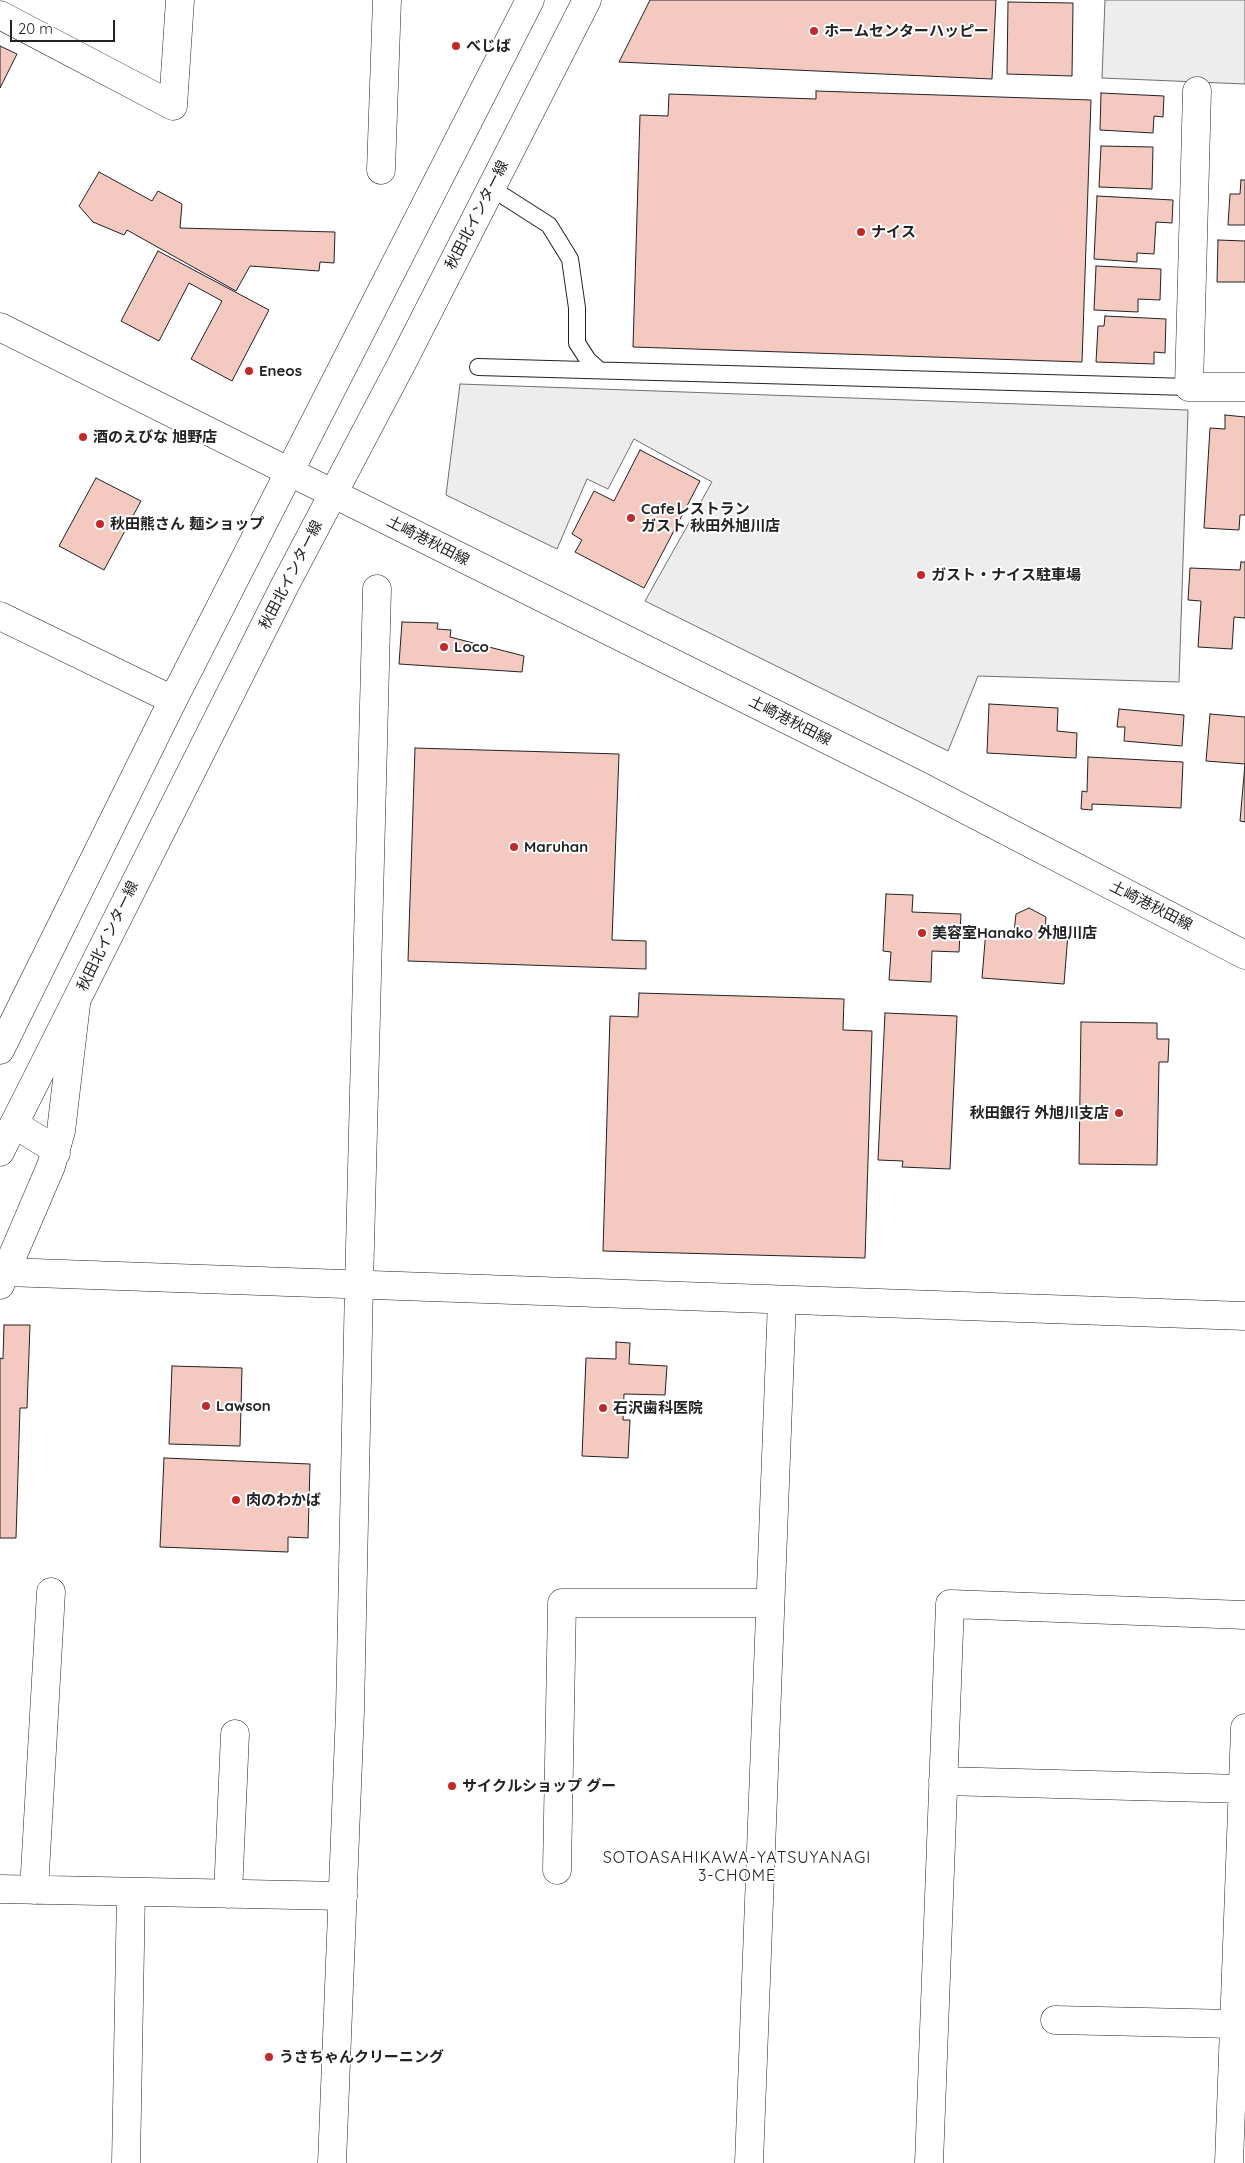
<!DOCTYPE html>
<html>
<head>
<meta charset="utf-8">
<style>
  body { margin:0 }
  #map { position:relative; width:1245px; height:2163px; overflow:hidden; background:#fff; font-family:Quicksand,sans-serif }
  canvas { display:block }
  .scale { position:absolute; left:10px; top:20px; width:105px; height:22px; box-sizing:border-box; border:2px solid #222; border-top:0; padding-left:6px; font-size:15px; line-height:18px; white-space:nowrap; color:#222; -webkit-text-stroke:4px #fff; paint-order:stroke }
</style>
</head>
<body>
<div id="map">
<canvas width="1245" height="2163"></canvas>
<div class="scale">20 m</div>
</div>
<script>
const c = document.querySelector('canvas').getContext('2d');
c.lineJoin = 'round';
function paint(path, color) { c.fillStyle = color; c.fill(path, 'evenodd'); }
const poly = rows => new Path2D(rows.map(r => 'M' + r).join(''));
function stroke(path, color, width, dash) { c.strokeStyle = color; c.lineWidth = width; c.lineCap = dash ? 'butt' : 'round'; c.setLineDash(dash || []); c.stroke(path); }
function write(font, color, halo, rows, align = 'center') {
  c.font = font + ' Quicksand,"Noto Sans JP",sans-serif'; c.lineWidth = 4; c.setLineDash([]); c.textBaseline = 'middle'; c.strokeStyle = halo; c.fillStyle = color; for (const [text, x, y, turn = 0] of rows) {
    c.save(); c.translate(x, y); c.rotate((+turn || 0) * Math.PI / 180); c.textAlign = isNaN(turn) ? turn : align; if (halo) c.strokeText(text, 0, 0); c.fillText(text, 0, 0); c.restore();
  }
}
const parking = poly([
  [1105,0,1245,0,1245,84,1102,78,1105,0],
  [460,384,1188,410,1179,682,978,676,948,751,645,601,712,482,634,439,608,489,587,479,557,549,446,495,460,384]
]);
const building = poly([
  [650,0,996,0,992,79,619,62,650,0],
  [1008,2,1073,3,1072,76,1007,74,1008,2],
  [0,46,17,54,0,88,0,46],
  [816,91,1091,100,1082,362,633,347,640,115,668,116,669,94,816,99,816,91],
  [1101,93,1164,96,1163,117,1154,116,1153,133,1100,130,1101,93],
  [1101,146,1153,147,1152,189,1099,187,1101,146],
  [99,172,152,201,158,191,182,204,180,228,335,232,334,263,320,262,319,271,250,266,236,291,127,230,124,235,93,222,79,206,99,172],
  [1241,180,1245,180,1245,225,1228,225,1230,194,1240,194,1241,180],
  [1097,196,1173,200,1172,223,1156,222,1154,254,1137,253,1137,262,1094,259,1097,196],
  [1218,240,1245,241,1245,282,1217,282,1218,240],
  [158,251,269,310,232,381,191,359,222,301,189,283,159,341,121,321,158,251],
  [1096,266,1161,269,1160,300,1138,299,1138,312,1094,310,1096,266],
  [1105,316,1166,319,1165,353,1154,352,1154,364,1096,362,1098,326,1104,326,1105,316],
  [1225,415,1245,417,1245,515,1240,515,1239,530,1204,528,1210,428,1225,429,1225,415],
  [640,450,700,481,644,588,575,552,582,540,572,534,594,491,614,501,640,450],
  [96,478,141,501,104,570,59,546,96,478],
  [1241,562,1245,562,1245,618,1234,617,1232,649,1198,647,1201,601,1188,600,1190,568,1240,570,1241,562],
  [402,622,438,623,437,629,451,630,450,637,524,656,522,672,399,664,402,622],
  [989,704,1058,708,1057,731,1077,733,1076,758,987,753,989,704],
  [1119,709,1184,715,1182,746,1124,741,1125,727,1117,727,1119,709],
  [1210,714,1245,717,1245,822,1240,821,1245,764,1206,761,1210,714],
  [415,748,619,754,612,940,646,941,646,969,408,961,415,748],
  [1088,757,1183,762,1181,808,1092,804,1092,810,1081,809,1082,791,1087,792,1088,757],
  [886,894,913,895,912,912,961,914,959,952,932,951,931,982,889,980,891,952,883,951,886,894],
  [1029,908,1046,917,1045,932,1068,934,1064,984,982,978,986,930,1014,932,1016,914,1029,908],
  [639,993,844,999,843,1030,872,1031,865,1258,603,1251,610,1016,638,1017,639,993],
  [885,1013,957,1016,950,1169,902,1167,903,1161,878,1160,885,1013],
  [1081,1022,1157,1023,1157,1039,1169,1039,1168,1062,1159,1062,1157,1165,1079,1164,1081,1022],
  [4,1325,30,1325,27,1408,20,1408,16,1538,0,1538,0,1358,3,1359,4,1325],
  [616,1342,630,1343,629,1364,667,1366,665,1395,624,1394,623,1420,630,1420,628,1458,582,1456,586,1358,616,1359,616,1342],
  [172,1366,242,1368,240,1446,169,1444,172,1366],
  [164,1458,310,1464,308,1538,288,1537,288,1552,160,1547,164,1458]
]);
const service = poly([
  [491,188,549,225,570,259,577,308,577,343,588,360,599,370],
  [478,367,1189,387]
]);
const minor = poly([
  [0,15,173,106,180,0],
  [1197,91,1189,387,1245,387],
  [381,170,387,0],
  [0,616,173,700],
  [14,1124,48,1145,56,1153],
  [0,1285,51,1166,61,1131,76,1004],
  [359,1285,377,589],
  [943,1781,1243,1789],
  [557,1870,562,1603,770,1603],
  [0,1889,343,1896],
  [34,1890,51,1592],
  [228,1894,235,1734],
  [1055,2020,1234,2024],
  [126,2163,131,1892],
  [749,2163,782,1300],
  [929,2163,950,1604,1245,1615],
  [1229,2163,1245,1728]
]);
const tertiary = poly([
  [0,327,332,493],
  [6,1272,1245,1316],
  [332,2163,350,1711,359,1285]
]);
const secondary = poly([
  [332,493,918,785,1245,955]
]);
const primary = poly([
  [0,1050,173,700,530,0],
  [0,1152,285,585,402,363,587,0]
]);
const markers = [
  [814,31,5,"#c62828"],
  [456,46,5,"#c62828"],
  [861,232,5,"#c62828"],
  [249,371,5,"#c62828"],
  [83,437,5,"#c62828"],
  [631,518,5,"#c62828"],
  [100,524,5,"#c62828"],
  [921,575,5,"#c62828"],
  [444,647,5,"#c62828"],
  [514,847,5,"#c62828"],
  [922,933,5,"#c62828"],
  [1119,1113,5,"#c62828"],
  [206,1406,5,"#c62828"],
  [603,1408,5,"#c62828"],
  [236,1500,5,"#c62828"],
  [452,1786,5,"#c62828"],
  [269,2057,5,"#c62828"]
];
const poiNames = [
  ["ホームセンターハッピー",824,31],
  ["べじば",466,46],
  ["ナイス",871,232],
  ["Eneos",259,371],
  ["酒のえびな 旭野店",93,437],
  ["Cafeレストラン",641,509],
  ["ガスト 秋田外旭川店",641,526],
  ["秋田熊さん 麺ショップ",110,524],
  ["ガスト・ナイス駐車場",931,575],
  ["Loco",454,647],
  ["Maruhan",524,847],
  ["美容室Hanako 外旭川店",932,933],
  ["秋田銀行 外旭川支店",1109,1113,"right"],
  ["Lawson",216,1406],
  ["石沢歯科医院",613,1408],
  ["肉のわかば",246,1500],
  ["サイクルショップ グー",462,1786],
  ["うさちゃんクリーニング",279,2057]
];
const streetNames = [
  ["秋田北インター線",477,215,-63],
  ["土崎港秋田線",428,541,27],
  ["秋田北インター線",291,575,-63],
  ["土崎港秋田線",790,721,27],
  ["土崎港秋田線",1151,906,27],
  ["秋田北インター線",108,936,-64]
];
const neighbourhoodNames = [
  ["SOTOASAHIKAWA-YATSUYANAGI",737,1858],
  ["3-CHOME",737,1876]
];
paint(parking, '#ededed');
stroke(parking, '#6f6f6f', 1);
paint(building, '#f3c9c0');
stroke(building, '#222', 1);
stroke(service, '#222', 18);
stroke(minor, '#222', 29);
stroke(tertiary, '#222', 29);
stroke(secondary, '#222', 29);
stroke(primary, '#222', 29);
stroke(service, '#fff', 16);
stroke(minor, '#fff', 28);
stroke(tertiary, '#fff', 28);
stroke(secondary, '#fff', 28);
stroke(primary, '#fff', 28);
for (const [x, y, r, color] of markers) { const dot = new Path2D(); dot.arc(x, y, r, 0, 2 * Math.PI); c.fillStyle = color; c.fill(dot); stroke(dot, '#fff', 2); }
write('bold 15px', '#222', '#fff', poiNames, 'left');
write('15px', '#222', '#fff', streetNames);
c.letterSpacing = '1px';
write('16px', '#222', '#fff', neighbourhoodNames);
c.letterSpacing = '0px';
</script>
</body>
</html>
